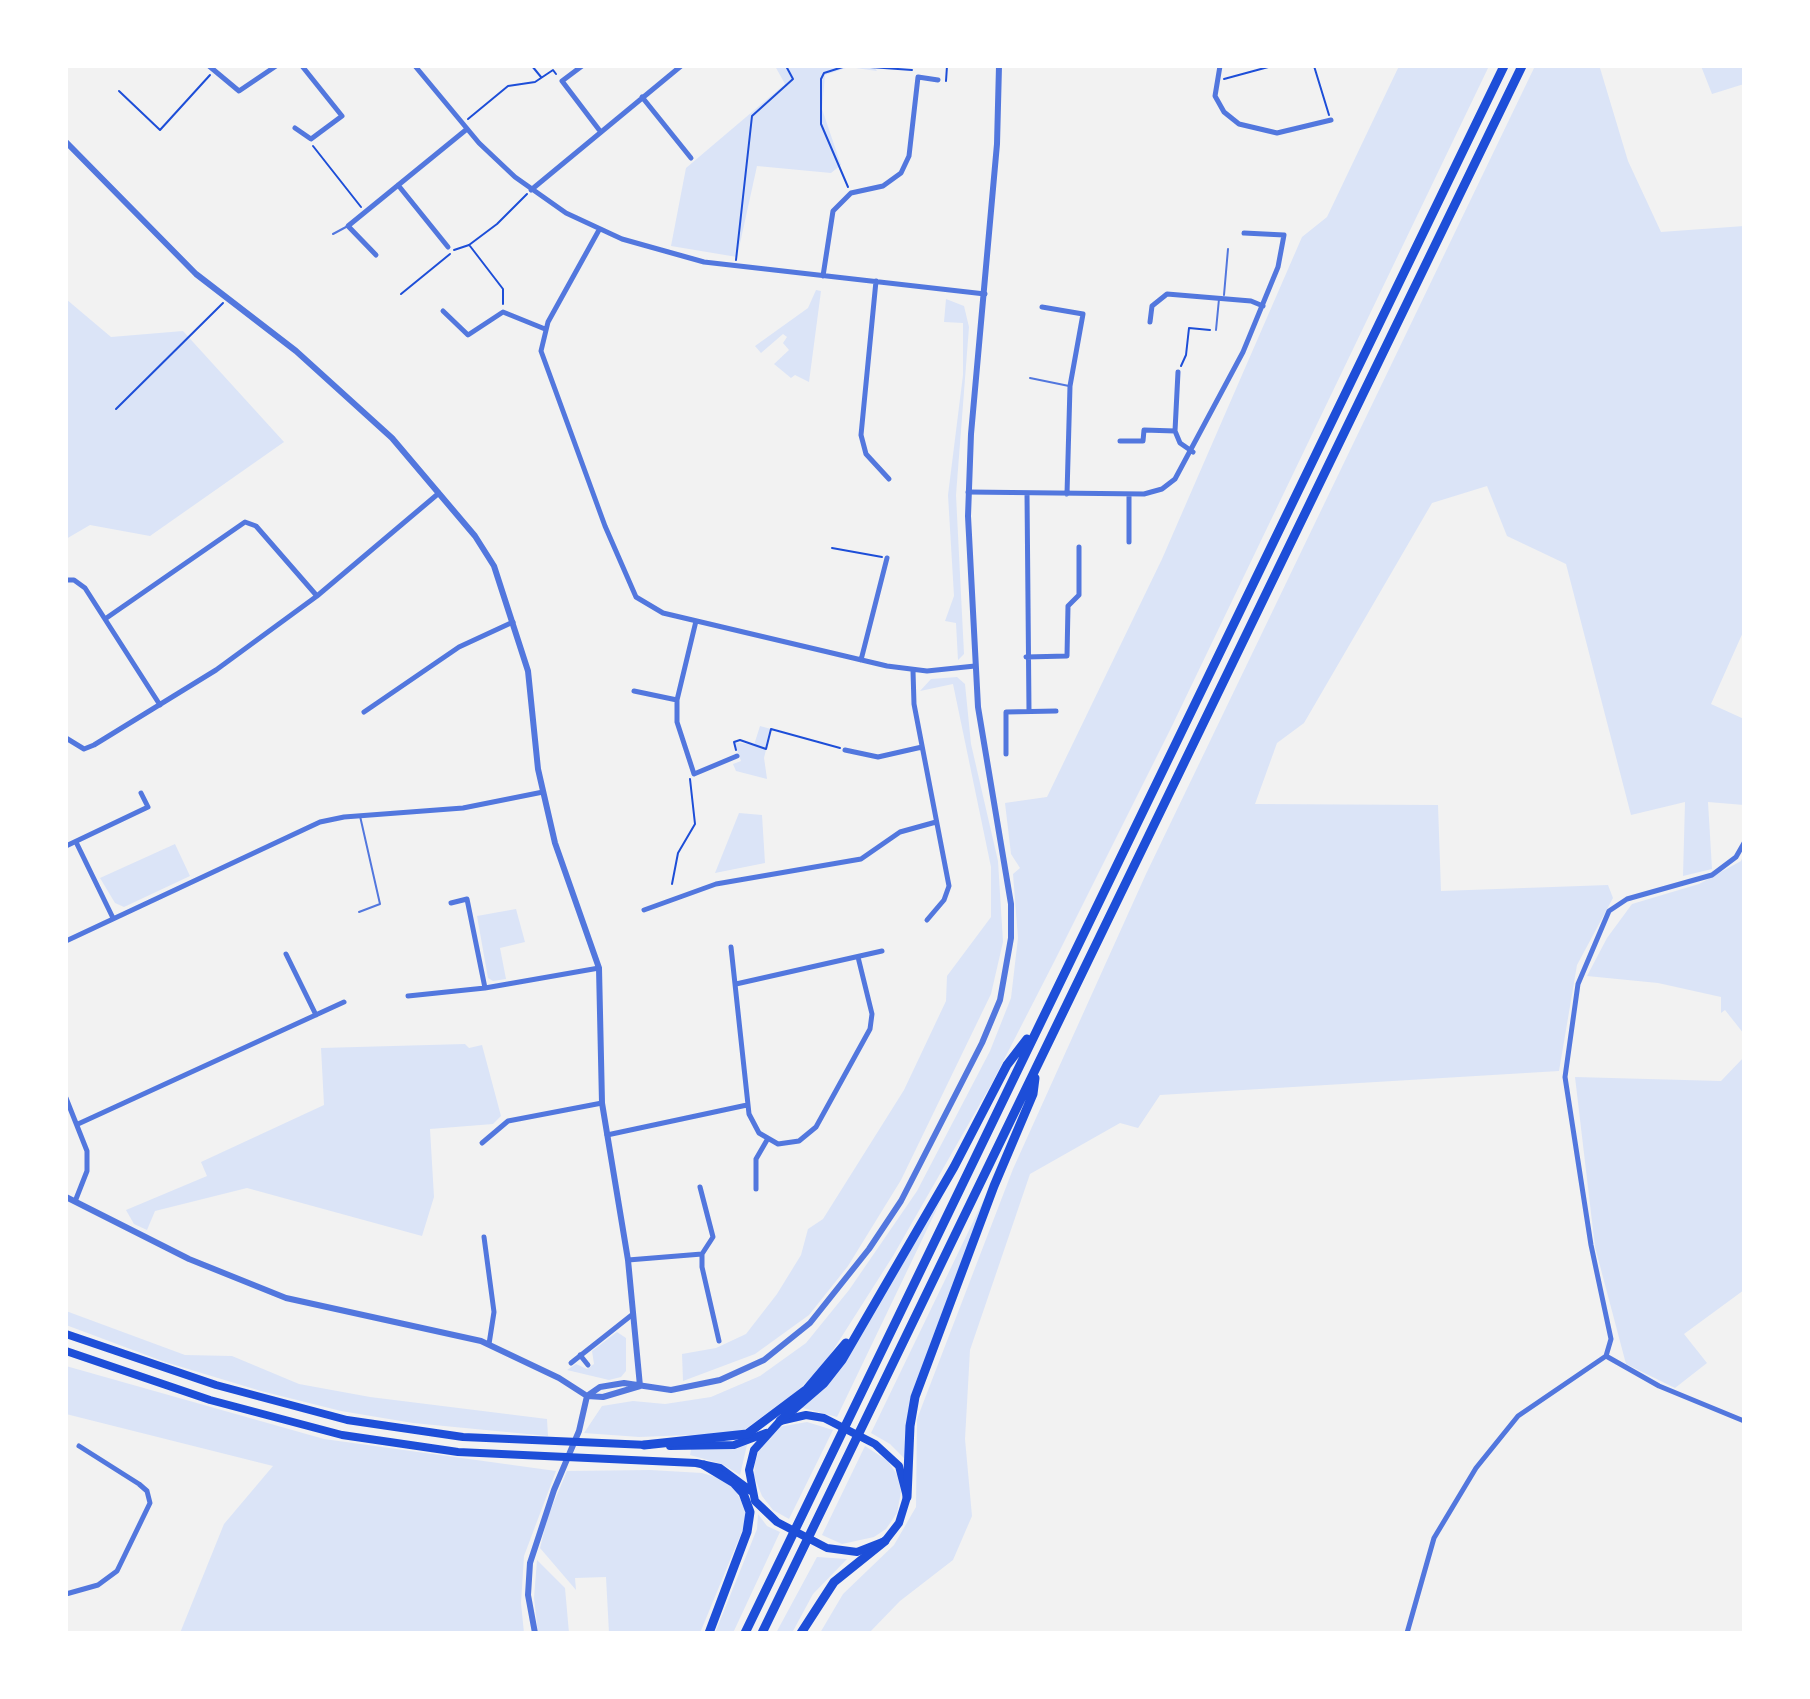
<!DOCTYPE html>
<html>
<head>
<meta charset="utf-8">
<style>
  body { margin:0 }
  #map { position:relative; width:1810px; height:1699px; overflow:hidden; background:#f2f2f2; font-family:Quicksand,sans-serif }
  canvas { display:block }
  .frame { position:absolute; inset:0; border:68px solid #fff; pointer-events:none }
</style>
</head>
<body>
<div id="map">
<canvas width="1810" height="1699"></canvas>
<div class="frame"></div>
</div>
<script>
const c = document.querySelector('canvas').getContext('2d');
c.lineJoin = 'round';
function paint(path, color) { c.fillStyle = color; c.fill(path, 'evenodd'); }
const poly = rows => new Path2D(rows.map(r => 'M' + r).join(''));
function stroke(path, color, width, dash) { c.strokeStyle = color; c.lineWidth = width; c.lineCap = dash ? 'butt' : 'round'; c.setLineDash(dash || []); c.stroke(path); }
const green = poly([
  [775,66,873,66,877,71,849,67,825,75,822,109,841,165,831,173,757,166,737,257,671,246,686,168,785,84],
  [1399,66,1489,66,1171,728,1054,962,992,1083,893,1256,823,1366,797,1391,740,1433,639,1437,584,1433,602,1406,633,1401,665,1404,711,1397,760,1376,806,1343,849,1290,917,1191,990,1051,1011,998,1018,938,1013,874,1020,868,1011,854,1005,803,1047,797,1162,559,1302,237,1327,217],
  [1535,66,1607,66,1600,68,1628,161,1661,232,1744,226,1744,630,1711,704,1744,719,1744,805,1708,802,1712,869,1683,876,1685,802,1631,815,1566,564,1507,536,1487,486,1432,503,1304,723,1277,743,1255,804,1438,805,1441,891,1608,885,1613,898,1577,965,1559,1071,1160,1095,1138,1128,1120,1123,1030,1174,970,1350,965,1439,972,1516,953,1560,900,1601,869,1633,820,1633,843,1594,894,1545,916,1507,917,1419,1013,1169,1146,874],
  [1701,66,1744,66,1744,84,1712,94],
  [816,290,821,291,809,382,795,375,791,378,774,364,789,350,783,343,787,337,783,334,761,353,755,346,808,308],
  [66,299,111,337,183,331,284,442,150,536,90,525,66,539],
  [946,299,964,306,969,327,956,495,964,654,958,660,956,623,945,621,954,596,948,495,963,375,963,323,944,322],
  [957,677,965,684,971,744,998,861,1003,942,991,994,901,1180,848,1266,809,1315,755,1354,683,1381,682,1354,716,1348,746,1334,777,1294,801,1255,808,1229,823,1219,904,1090,946,1001,947,976,991,917,991,867,953,684,920,691,931,679],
  [760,726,771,729,764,758,767,779,736,771,733,764,741,761,734,742,754,745],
  [739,813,762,815,765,863,715,873],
  [175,844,190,876,124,907,115,903,100,878],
  [1744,854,1744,1034,1725,1010,1721,1013,1721,997,1658,983,1587,976,1607,938,1632,904,1699,884,1741,861],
  [516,909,525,942,500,948,506,979,493,981,488,978,477,916],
  [465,1044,469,1048,482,1045,501,1116,493,1124,430,1129,434,1197,422,1236,247,1188,155,1211,147,1230,134,1224,126,1210,207,1176,201,1162,324,1105,321,1048],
  [1744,1057,1744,1290,1684,1334,1707,1363,1675,1388,1626,1364,1595,1247,1575,1077,1721,1081],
  [988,1191,913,1394,905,1459,890,1444,871,1433],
  [943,1196,837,1417,799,1407,851,1350],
  [66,1311,185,1355,232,1356,299,1384,370,1397,547,1419,548,1436,413,1423,341,1411,261,1391,165,1362,66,1325],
  [617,1332,626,1338,626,1371,621,1377,609,1380,567,1370,576,1364,587,1369,594,1364,592,1351],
  [66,1366,324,1439,556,1471,524,1556,521,1603,524,1633,180,1633,224,1524,273,1466,66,1414],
  [807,1422,833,1430,789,1519,773,1510,762,1496,754,1476,755,1463,759,1450,778,1427],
  [747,1445,740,1475,722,1464,690,1455,691,1449],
  [865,1446,888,1461,897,1475,901,1492,897,1513,886,1529,874,1537,842,1544,822,1535],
  [650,1470,702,1473,719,1478,733,1486,745,1508,745,1524,700,1633,609,1633,606,1577,575,1578,576,1590,540,1548,548,1516,567,1471],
  [758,1514,767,1526,780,1532,733,1633,715,1633,757,1529],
  [817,1557,847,1559,813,1594,792,1633,776,1633],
  [537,1560,565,1588,569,1633,538,1633,534,1598]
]);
const path = poly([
  [532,66,541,77],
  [846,66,824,73,821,79,821,124,848,187],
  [856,66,912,70],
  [1314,66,1329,115],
  [1224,79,1272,66],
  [946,81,947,66],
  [119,91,160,130,210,75],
  [468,119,508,86,535,82,553,70,556,74],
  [313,146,361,207],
  [470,246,503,289,503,304],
  [454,250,469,245,497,224,527,194],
  [736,260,752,116,793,79,786,66],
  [401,294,450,254],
  [1181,366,1186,355,1189,328,1210,330],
  [116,409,223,303],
  [832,548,882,557],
  [736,750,734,742,740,740,766,749,771,729,840,748],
  [672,884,678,853,695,824,690,779]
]);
const service = poly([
  [333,234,346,227],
  [1224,295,1228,249],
  [1216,330,1219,299],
  [1030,378,1069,386],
  [359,912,380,904,360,816]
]);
const minor = poly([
  [209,66,239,91,276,66],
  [415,66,479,143,515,177,566,213,622,239,704,262,985,294],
  [582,66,562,81,600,131],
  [1220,66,1215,96,1224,112,1239,124,1277,133,1331,120],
  [642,97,691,158],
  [295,128,311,139,342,116,302,66],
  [398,185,448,247],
  [531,190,681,66],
  [599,230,548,322,541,351,605,526,636,597,663,613,887,666,927,671,975,666],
  [376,255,348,226,467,129],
  [823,276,833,211,851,193,883,186,901,173,909,156,918,77,938,80],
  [876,281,861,435,866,454,889,479],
  [1042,307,1083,314,1070,386,1067,494],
  [443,311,468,335,503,312,545,329],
  [1150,322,1152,306,1167,294,1251,301,1263,306],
  [1178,372,1175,431,1180,443,1193,452],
  [1120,441,1143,441,1144,430,1175,431],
  [968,492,1144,494,1162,489,1175,479,1243,352,1278,267,1284,235,1244,233],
  [1027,493,1029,711],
  [1129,542,1129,494],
  [66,580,74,580,85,588,160,705],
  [105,619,245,522,256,526,317,596],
  [696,621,677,700,677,722,694,774,737,756],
  [1026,657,1067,656,1068,606,1079,595,1079,547],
  [861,660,887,558],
  [913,671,914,704,949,886,944,900,927,920],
  [634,691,677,700],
  [364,712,459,647,513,622],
  [66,738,84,749,94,745,216,670,317,596,439,493],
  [845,750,878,757,922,747],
  [1006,754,1006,712,1056,711],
  [76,842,113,918],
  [66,846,148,807,141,793],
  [451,903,467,899,485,988],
  [644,910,716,884,861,859,900,832,936,822],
  [66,941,320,822,344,817,463,808,543,792],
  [731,947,749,1114,759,1133,778,1144,799,1141,816,1127,870,1029,872,1014,858,957],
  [286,954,316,1015],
  [736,984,882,951],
  [408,996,485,988,599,968],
  [66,1098,87,1151,87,1171,76,1199],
  [78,1124,344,1002],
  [607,1135,747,1105],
  [482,1143,508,1121,602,1103],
  [700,1187,713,1237,702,1254,702,1267,719,1341],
  [756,1189,756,1159,767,1140],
  [484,1237,494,1312,489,1344],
  [628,1260,702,1254],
  [580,1355,588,1365],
  [1606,1356,1611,1339,1591,1245,1565,1077,1578,984,1609,911,1627,899,1712,875,1736,857,1744,843],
  [1606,1356,1659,1386,1744,1421],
  [571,1363,633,1314],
  [66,1594,98,1585,117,1571,150,1503,147,1491,139,1484,79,1446],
  [1407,1633,1434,1538,1476,1468,1518,1416,1606,1356]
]);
const tertiary = poly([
  [66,142,196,274,296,351,392,438,475,536,494,566,528,671,538,769,555,843,599,968,602,1103,628,1260,640,1386],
  [66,1197,189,1259,286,1298,481,1341,559,1378,587,1396,603,1397,640,1386],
  [587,1396,600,1387,624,1383,671,1390,720,1380,764,1360,810,1323,869,1249,901,1201,982,1043,1000,1000,1011,938,1011,904,978,707,968,516,971,434,997,144,999,66],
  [535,1633,528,1595,530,1563,554,1490,579,1431,587,1396]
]);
const primary = poly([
  [66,1334,216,1385,347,1420,463,1437,648,1445],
  [66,1351,210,1400,342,1435,458,1452,696,1463,720,1468,751,1491],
  [806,1415,824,1418,875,1444,899,1466,907,1497,899,1523,885,1541,857,1552,827,1548,777,1522,755,1501,749,1470,754,1450,780,1421,806,1415],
  [670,1446,734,1445,766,1433]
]);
const motorway = poly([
  [780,1421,824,1383,842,1360,954,1167,1007,1065,1027,1039],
  [644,1445,747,1434,807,1389,846,1343],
  [704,1465,734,1483,743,1493,750,1512,747,1532,709,1633],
  [907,1497,910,1426,915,1397,994,1186,1033,1094,1035,1078],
  [745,1633,1504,66],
  [762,1633,1522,66],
  [801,1633,834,1582,885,1541]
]);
paint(green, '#dbe4f7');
stroke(path, '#1d4ed8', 2);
stroke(service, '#5277de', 2);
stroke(minor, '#5277de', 5);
stroke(tertiary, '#5277de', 6);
stroke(primary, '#1d4ed8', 8);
stroke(motorway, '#1d4ed8', 9);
</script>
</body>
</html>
